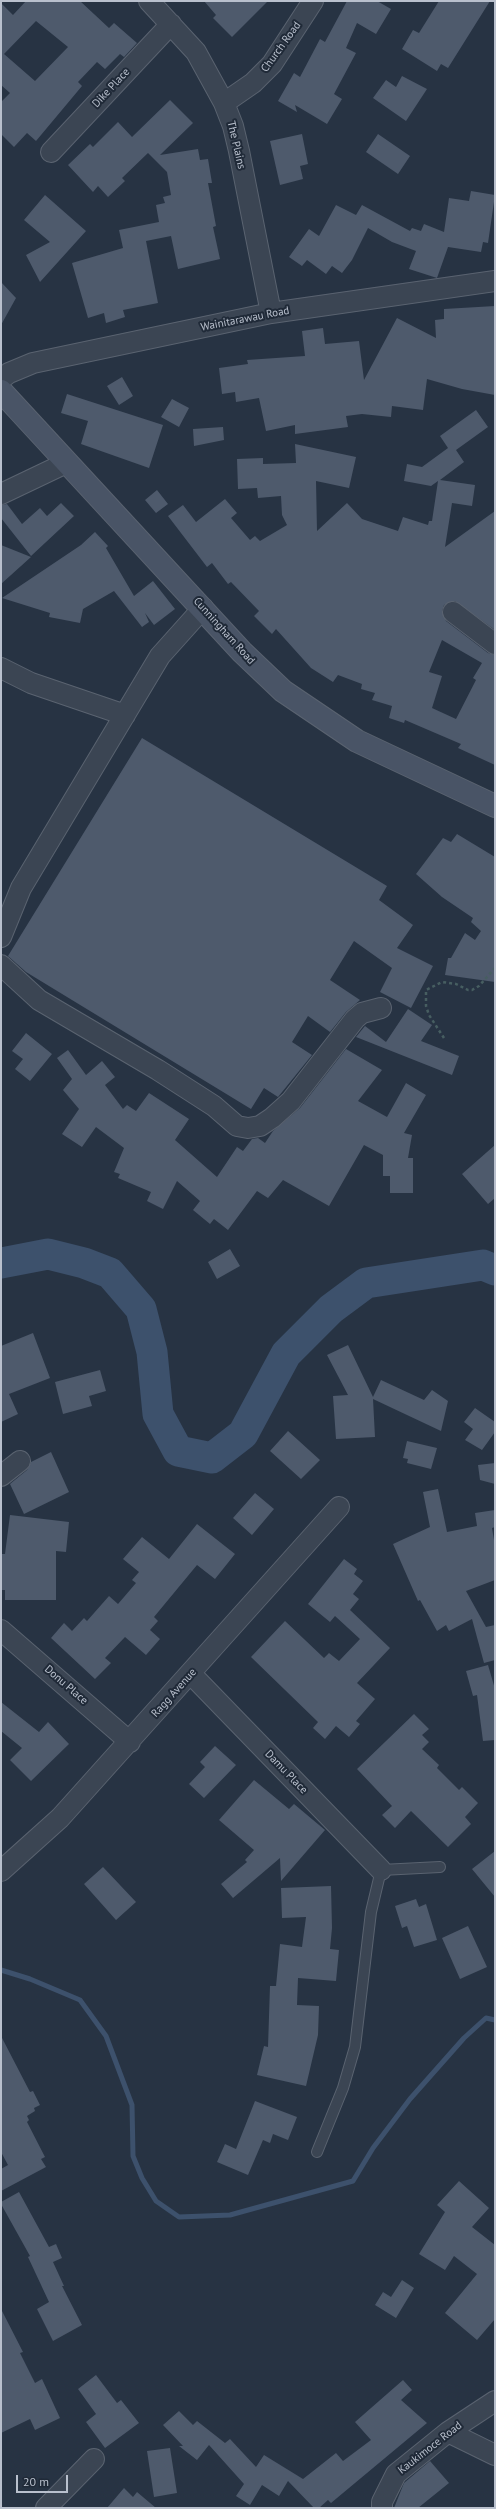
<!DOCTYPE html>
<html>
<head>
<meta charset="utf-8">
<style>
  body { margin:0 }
  #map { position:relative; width:496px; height:2509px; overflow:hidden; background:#273343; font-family:"PT Sans",sans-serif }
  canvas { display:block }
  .frame { position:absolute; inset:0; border:2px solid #b9c0cd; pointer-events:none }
  .scale { position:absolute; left:16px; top:2475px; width:52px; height:18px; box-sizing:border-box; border:2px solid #b9c0cd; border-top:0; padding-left:5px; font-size:12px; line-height:14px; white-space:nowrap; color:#b9c0cd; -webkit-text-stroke:3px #202a38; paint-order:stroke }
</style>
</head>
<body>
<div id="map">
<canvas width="496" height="2509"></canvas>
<div class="frame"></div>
<div class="scale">20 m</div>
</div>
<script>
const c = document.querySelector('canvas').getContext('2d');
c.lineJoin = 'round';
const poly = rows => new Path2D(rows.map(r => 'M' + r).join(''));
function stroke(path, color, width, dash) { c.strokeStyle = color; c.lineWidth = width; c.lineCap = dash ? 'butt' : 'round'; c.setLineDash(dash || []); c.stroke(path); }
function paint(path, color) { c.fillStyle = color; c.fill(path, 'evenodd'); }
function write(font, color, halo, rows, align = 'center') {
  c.font = font + ' "PT Sans",sans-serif'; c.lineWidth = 4; c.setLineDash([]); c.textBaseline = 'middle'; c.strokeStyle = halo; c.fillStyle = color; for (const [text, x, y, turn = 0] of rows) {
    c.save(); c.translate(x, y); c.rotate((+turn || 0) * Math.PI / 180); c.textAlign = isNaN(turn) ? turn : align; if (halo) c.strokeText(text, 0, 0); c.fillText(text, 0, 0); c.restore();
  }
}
const stream = poly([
  [1,1970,30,1979,80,2000,106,2036,132,2105,133,2156,142,2178,156,2201,179,2217,230,2215,353,2181,373,2148,410,2099,464,2038,486,2018,495,2020]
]);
const river = poly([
  [1,1263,48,1254,84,1263,110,1273,141,1309,152,1352,158,1414,178,1451,212,1458,243,1434,286,1354,331,1309,366,1283,483,1265,495,1270]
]);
const building = poly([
  [26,1,80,1,109,28,114,23,137,43,124,57,120,54,105,69,97,62,78,82,82,86,36,141,27,133,14,147,1,134,1,102,10,93,1,85,1,3,13,15],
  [36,21,68,47,35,81,4,54],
  [204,1,268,1,232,37,213,18,216,15],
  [347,1,377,1,391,9,376,34,357,23,346,48,356,53,334,94,342,99,327,124,295,105,297,112,278,101,294,73,300,77,320,39,325,42],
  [439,1,490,1,448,68,441,64,437,71,402,49,413,30,419,33],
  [402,76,427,89,406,121,373,98,386,80,396,87],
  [170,100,193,123,160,155,198,149,200,160,208,159,212,183,208,183,216,226,213,227,220,259,178,269,171,236,146,241,158,303,123,310,125,317,106,323,104,313,88,318,72,263,123,248,119,230,159,222,156,205,165,203,163,197,171,195,167,172,148,153,122,178,125,181,108,197,98,186,93,192,68,165,90,144,93,147,118,122,132,137],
  [302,134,308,164,300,166,303,179,280,185,270,141],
  [378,134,410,156,398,174,366,152],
  [471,191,495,195,488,243,483,242,481,252,448,247,437,278,409,269,416,251,392,242,368,228,352,260,342,273,332,266,326,274,307,260,302,266,289,257,309,229,319,236,336,205,356,215,362,205,410,231,412,228,421,231,424,224,444,232,449,198,469,201],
  [45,195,86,231,40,282,26,255,50,242,24,220],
  [1,282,16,298,1,325],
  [495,306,495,395,462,389,427,379,423,410,392,406,391,417,362,414,346,416,348,427,295,434,295,425,266,431,259,398,236,402,235,392,222,394,219,368,248,364,247,360,305,356,302,331,323,328,325,344,359,341,364,380,397,318,436,338,435,320,444,319,444,309],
  [122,377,133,396,119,405,107,386],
  [67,394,163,425,149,468,81,444,88,421,61,413],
  [172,399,189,408,179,427,161,417],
  [476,410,488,427,456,450,464,462,440,480,475,485,472,506,452,503,445,547,495,511,495,630,455,601,444,605,442,611,446,621,488,653,495,655,495,765,458,748,461,744,405,720,404,723,389,718,392,706,372,700,375,693,361,689,362,684,338,675,333,682,311,668,276,629,272,634,254,616,259,611,231,582,228,584,212,563,207,567,168,516,183,505,196,522,225,499,237,513,231,518,250,540,255,536,260,541,287,525,282,515,281,496,258,498,257,488,238,489,237,459,263,458,263,464,296,463,295,444,356,457,349,488,316,481,317,531,347,503,362,519,398,531,403,517,428,525,429,521,432,521,438,481,431,486,404,481,407,464,422,467,448,448,440,436],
  [442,640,482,663,473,678,476,680,456,719,432,708,442,676,429,672],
  [223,427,224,440,194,446,193,429],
  [157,490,168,504,156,513,145,500],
  [61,503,74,516,31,556,1,518,1,505,7,504,22,524,40,508,47,516],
  [95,532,108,546,106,548,134,596,153,581,175,609,154,625,145,613,149,622,142,627,114,591,83,609,80,623,49,617,50,613,2,598,81,545],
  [1,545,31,557,1,584],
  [142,738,387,886,379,900,413,925,397,948,433,966,411,1008,380,992,392,968,354,941,330,980,360,1000,346,1012,330,1032,308,1016,292,1042,312,1055,278,1097,264,1088,251,1109,26,972,8,956],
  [457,834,495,857,495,982,445,975,448,958,451,958,465,933,475,940,481,931,471,922,473,918,442,897,416,874,443,838,451,842],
  [408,1009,432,1025,421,1041,459,1056,452,1075,356,1037,365,1026,386,1042],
  [26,1033,52,1054,30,1081,15,1069,23,1059,12,1051],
  [346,1049,382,1070,358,1101,387,1117,406,1083,426,1095,404,1133,412,1135,408,1158,413,1158,413,1193,390,1193,390,1176,383,1176,383,1155,364,1145,329,1206,283,1180,268,1198,257,1191,228,1230,214,1219,210,1224,193,1210,200,1201,177,1181,163,1209,147,1201,151,1192,118,1178,120,1174,114,1172,124,1148,96,1127,82,1147,62,1134,79,1109,63,1090,72,1079,57,1058,68,1050,86,1075,102,1061,115,1077,105,1085,123,1109,127,1105,136,1111,149,1093,189,1119,175,1140,217,1177,237,1147,243,1151,252,1139,258,1138,265,1143,273,1131,300,1108],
  [495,1145,495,1198,488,1204,462,1174],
  [230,1249,240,1266,217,1279,208,1262],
  [33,1333,50,1378,9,1394,18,1414,1,1422,1,1346],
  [348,1345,373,1397,381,1380,424,1400,432,1390,448,1401,441,1431,373,1399,375,1437,336,1439,333,1396,348,1395,327,1355],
  [100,1370,106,1391,89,1396,92,1406,63,1414,55,1382],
  [475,1408,495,1422,495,1432,482,1450,465,1440,473,1429,464,1422],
  [288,1431,320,1460,301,1479,270,1451],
  [407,1441,437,1448,431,1469,407,1463,408,1459,403,1458],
  [51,1452,69,1492,24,1514,10,1484,27,1470,31,1462],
  [495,1463,495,1484,480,1480,478,1465],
  [438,1489,447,1532,477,1526,475,1513,495,1510,495,1527,492,1528,495,1546,495,1580,466,1591,486,1627,495,1625,495,1660,484,1663,472,1619,449,1631,446,1625,437,1631,420,1600,418,1601,393,1544,430,1527,423,1492],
  [255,1493,274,1509,252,1535,233,1518],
  [10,1515,69,1522,66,1552,56,1551,56,1600,5,1600,5,1590,1,1590,1,1554,5,1554],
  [197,1524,235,1554,215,1579,197,1565,154,1617,158,1621,150,1630,160,1639,146,1655,125,1637,105,1658,111,1663,95,1679,51,1638,64,1623,72,1631,84,1618,87,1621,109,1596,118,1604,136,1583,132,1580,139,1572,123,1559,142,1537,169,1559],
  [344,1559,357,1569,354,1574,363,1581,353,1594,359,1599,350,1610,390,1648,357,1683,375,1699,356,1721,360,1724,349,1737,336,1726,325,1739,313,1728,318,1722,251,1657,285,1621,324,1658,329,1653,339,1661,360,1639,335,1616,330,1622,308,1604],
  [488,1665,495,1689,495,1740,483,1741,477,1695,473,1696,466,1671],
  [1,1702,39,1732,48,1722,69,1744,31,1781,10,1760,22,1748,1,1731],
  [414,1714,429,1729,422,1735,429,1742,422,1749,439,1765,437,1768,459,1790,462,1787,478,1803,465,1817,471,1824,448,1847,411,1811,395,1828,382,1815,392,1806,357,1769],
  [215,1746,236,1765,204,1798,189,1784,205,1767,200,1762],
  [254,1780,289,1809,294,1804,325,1830,281,1881,280,1858,233,1898,221,1884,247,1862,245,1860,254,1850,219,1820],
  [495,1851,495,1897,472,1869],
  [103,1867,136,1902,116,1920,84,1884],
  [331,1886,332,1928,330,1949,339,1950,336,1981,298,1978,297,2005,319,2006,318,2035,306,2086,257,2075,264,2046,268,2047,270,1986,276,1986,280,1944,302,1947,306,1917,282,1918,281,1888],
  [416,1899,419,1907,426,1904,437,1940,414,1947,407,1926,402,1928,395,1906],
  [468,1926,487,1967,460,1979,442,1938],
  [1,2036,30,2092,33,2091,40,2105,34,2108,35,2111,27,2116,29,2120,27,2122,45,2157,41,2159,46,2167,1,2191,1,2169,8,2165,1,2152],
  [255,2101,297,2117,288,2140,273,2134,270,2143,263,2140,248,2175,217,2162,225,2144,236,2149],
  [459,2181,489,2208,472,2227,495,2245,495,2319,477,2340,445,2313,477,2274,454,2256,445,2270,419,2254,445,2212,437,2205],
  [19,2192,49,2247,56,2244,62,2258,53,2262,64,2286,62,2286,82,2325,53,2341,37,2309,49,2302,28,2257,30,2256,1,2204,1,2202],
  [402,2280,414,2288,396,2318,375,2305,383,2292,391,2297],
  [1,2309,23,2352,20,2353,35,2383,42,2379,60,2418,35,2430,30,2419,1,2433],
  [96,2375,117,2403,121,2400,139,2423,105,2448,86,2422,96,2414,78,2389],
  [403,2380,412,2390,401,2400,427,2423,331,2503,328,2500,319,2508,314,2508,288,2481,279,2496,262,2485,250,2505,236,2496,244,2484,209,2445,197,2460,179,2446,183,2446,163,2425,179,2411,193,2425,197,2421,225,2443,230,2439,256,2467,264,2455,303,2479,336,2453,343,2461,371,2440,355,2422],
  [170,2448,177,2493,154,2497,147,2451],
  [430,2461,449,2483,418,2508,394,2508,404,2483],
  [124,2488,133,2497,137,2492,156,2508,107,2508]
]);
const path = poly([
  [444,1038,429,1015,426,1006,426,990,442,982,456,984,468,990,472,990,479,986,495,968]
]);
const lane = poly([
  [317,2152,343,2088,355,2047,371,1912,381,1870,440,1867]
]);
const street = poly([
  [149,1,196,52,224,103,233,126,239,151,271,313],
  [224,103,253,83,272,64,313,1],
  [51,152,171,24],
  [1,379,9,373,33,363,271,313,495,281],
  [1,494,66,463],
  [453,612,495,644],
  [1,668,31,683,125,715],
  [1,937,21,888,160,656,203,608],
  [1,965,39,1000,158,1070,214,1106,237,1126,248,1128,260,1126,272,1118,291,1101,355,1019,362,1013,381,1008],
  [1,1476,20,1461],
  [1,1630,130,1742],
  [191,1674,381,1870],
  [1,1871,60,1818,339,1507],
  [448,2432,495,2455],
  [46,2508,94,2459],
  [382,2508,382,2502,396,2474,448,2432,495,2401]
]);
const secondary = poly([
  [1,391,242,652,283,691,357,741,495,806]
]);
const streetNames = [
  ["Church Road",281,47,-54],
  ["Dike Place",111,88,-47],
  ["The Plains",236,145,77],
  ["Wainitarawau Road",245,319,-11],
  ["Cunningham Road",224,631,48],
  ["Donu Place",66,1685,41],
  ["Ragg Avenue",174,1693,-48],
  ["Damu Place",286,1772,46],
  ["Kaukimoce Road",430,2448,-38]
];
stroke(stream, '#3d516c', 5);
stroke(river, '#3d516c', 31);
paint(building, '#4e5a6c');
stroke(lane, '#5a6370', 12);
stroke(street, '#5a6370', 22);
stroke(secondary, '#5a6370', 24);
stroke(path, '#475e61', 2.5, [3, 3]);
stroke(lane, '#3b4553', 10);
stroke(street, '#3b4553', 20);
stroke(secondary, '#495466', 22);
write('11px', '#b9c0cd', '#202a38', streetNames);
</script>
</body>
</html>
